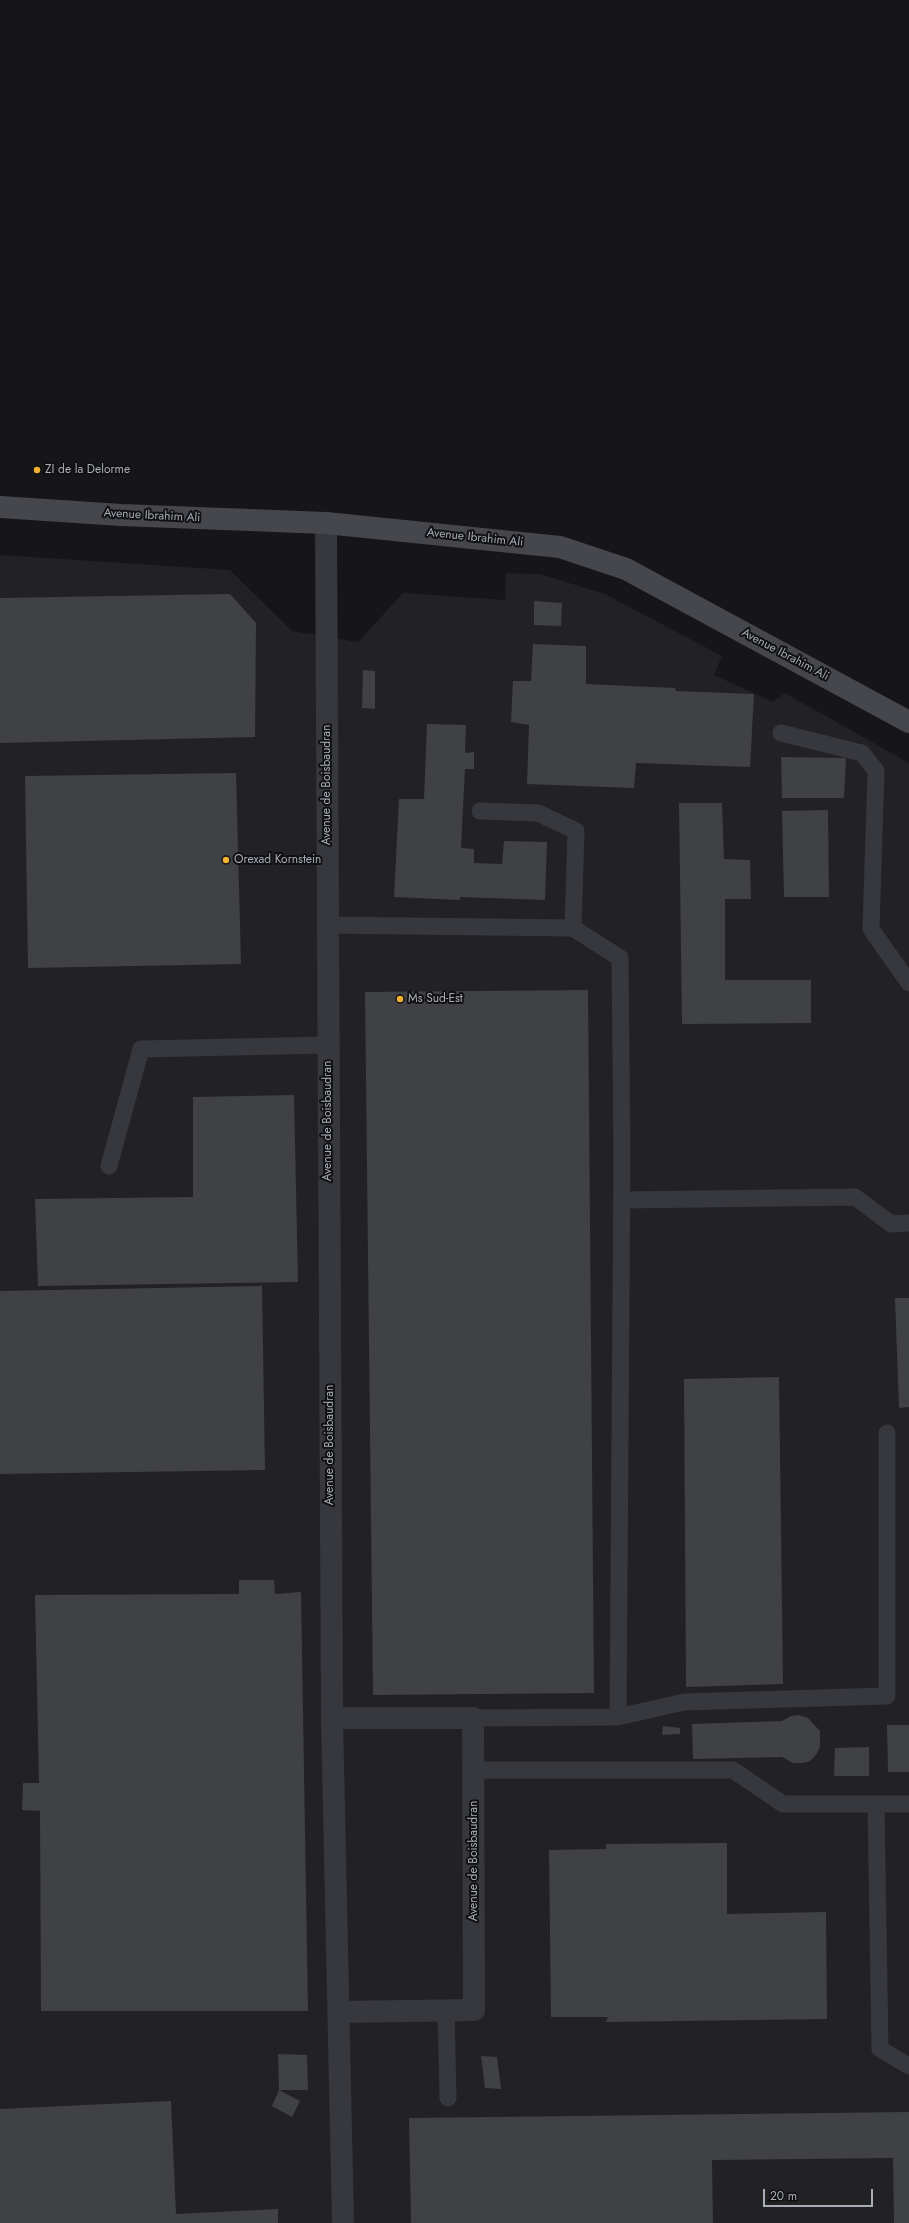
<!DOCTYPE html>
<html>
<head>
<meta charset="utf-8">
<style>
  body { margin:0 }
  #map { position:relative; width:909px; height:2223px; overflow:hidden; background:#161618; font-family:Jost,sans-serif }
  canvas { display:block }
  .scale { position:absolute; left:763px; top:2189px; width:110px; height:18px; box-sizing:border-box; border:2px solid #a8adb8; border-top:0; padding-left:5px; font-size:12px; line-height:14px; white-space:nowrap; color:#a8adb8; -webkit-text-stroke:3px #111113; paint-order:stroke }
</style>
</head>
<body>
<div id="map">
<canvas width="909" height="2223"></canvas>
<div class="scale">20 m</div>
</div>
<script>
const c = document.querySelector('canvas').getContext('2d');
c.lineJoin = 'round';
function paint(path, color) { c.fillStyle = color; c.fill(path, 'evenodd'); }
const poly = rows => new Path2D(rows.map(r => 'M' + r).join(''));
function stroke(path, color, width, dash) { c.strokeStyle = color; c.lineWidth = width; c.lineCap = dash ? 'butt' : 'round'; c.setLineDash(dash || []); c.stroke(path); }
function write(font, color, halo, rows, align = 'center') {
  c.font = font + ' Jost,sans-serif'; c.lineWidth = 4; c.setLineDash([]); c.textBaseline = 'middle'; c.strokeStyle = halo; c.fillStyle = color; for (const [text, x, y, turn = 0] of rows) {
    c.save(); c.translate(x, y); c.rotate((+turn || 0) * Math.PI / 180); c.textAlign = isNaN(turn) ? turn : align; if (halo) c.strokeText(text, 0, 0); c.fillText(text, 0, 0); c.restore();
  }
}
const built = poly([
  [0,555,230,570,292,631,358,642,403,593,505,600,506,573,540,574,605,594,722,656,714,675,773,702,785,693,909,763,909,2223,0,2223]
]);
const building = poly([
  [230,594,256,623,255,737,0,743,0,598],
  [534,601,562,603,561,626,534,625],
  [533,644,586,646,586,684,675,688,676,691,754,694,750,767,636,763,634,788,527,784,529,725,511,722,513,681,531,681],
  [363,670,375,671,375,709,362,708],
  [427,724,466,725,465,753,474,752,474,769,465,769,461,848,474,849,474,863,502,864,504,841,547,842,545,900,460,897,460,900,394,897,399,799,424,799],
  [781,757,846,758,844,798,782,798],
  [236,773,241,964,28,968,25,776],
  [679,803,722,803,724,859,750,860,751,899,725,899,725,980,811,980,811,1023,682,1024],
  [828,810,829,897,784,897,782,811],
  [588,990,594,1693,373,1695,365,992],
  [294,1095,298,1282,38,1286,35,1199,193,1197,193,1097],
  [262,1286,265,1470,0,1474,0,1291],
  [895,1298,909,1298,909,1407,899,1408],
  [779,1377,783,1684,686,1687,684,1379],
  [239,1580,274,1580,275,1594,301,1592,308,2011,41,2011,40,1811,22,1810,23,1783,39,1783,35,1595,239,1594],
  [799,1715,808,1718,820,1731,820,1747,816,1755,810,1761,803,1763,793,1763,782,1757,693,1759,692,1724,782,1721,791,1716],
  [887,1725,909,1725,909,1772,888,1772],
  [663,1726,680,1728,680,1734,662,1735],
  [869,1747,869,1776,834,1776,835,1748],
  [727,1843,727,1914,826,1912,827,2019,606,2022,608,2017,551,2017,549,1850,606,1849,606,1844],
  [278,2054,307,2055,308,2090,279,2090],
  [481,2056,497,2057,501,2089,485,2088],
  [279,2090,300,2101,292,2117,272,2106],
  [171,2101,176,2214,278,2209,278,2223,0,2223,0,2109],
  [909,2112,909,2223,894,2223,893,2158,712,2160,713,2223,411,2223,409,2118]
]);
const lane = poly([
  [781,733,862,753,876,771,871,929,909,983],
  [480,811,538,813,576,831,573,928],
  [327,925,573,928,620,958,622,1158,618,1717],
  [109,1166,141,1049,328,1045],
  [622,1200,855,1197,891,1224,909,1223],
  [473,1718,618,1717,684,1702,887,1696,887,1433],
  [474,1770,733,1770,783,1804,876,1804],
  [909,1804,876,1804,880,2049,909,2066],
  [446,2011,448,2098]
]);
const street = poly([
  [326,523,332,1718,343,2223],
  [332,1718,473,1718,474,2010,339,2012]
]);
const secondary = poly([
  [0,507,121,515,326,523,560,547,626,569,909,722]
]);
const markers = [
  [37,470,4,"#f2b134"],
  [226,860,4,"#f2b134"],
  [400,999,4,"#f2b134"]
];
const poiNames = [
  ["ZI de la Delorme",45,470],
  ["Orexad Kornstein",234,860],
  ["Ms Sud-Est",408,999]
];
const streetNames = [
  ["Avenue Ibrahim Ali",152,516,3],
  ["Avenue Ibrahim Ali",475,538,6],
  ["Avenue Ibrahim Ali",785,655,28],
  ["Avenue de Boisbaudran",327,785,-90],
  ["Avenue de Boisbaudran",328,1121,-90],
  ["Avenue de Boisbaudran",330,1445,-90],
  ["Avenue de Boisbaudran",474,1861,-90]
];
paint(built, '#222225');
paint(building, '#404145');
stroke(lane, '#37383d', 17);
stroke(street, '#37383d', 22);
stroke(secondary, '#45474d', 22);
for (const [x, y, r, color] of markers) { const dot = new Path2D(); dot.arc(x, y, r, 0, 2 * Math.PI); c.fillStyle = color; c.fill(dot); stroke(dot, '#111113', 1.5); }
write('12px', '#a8adb8', '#111113', poiNames, 'left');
write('12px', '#a8adb8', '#111113', streetNames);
</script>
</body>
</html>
